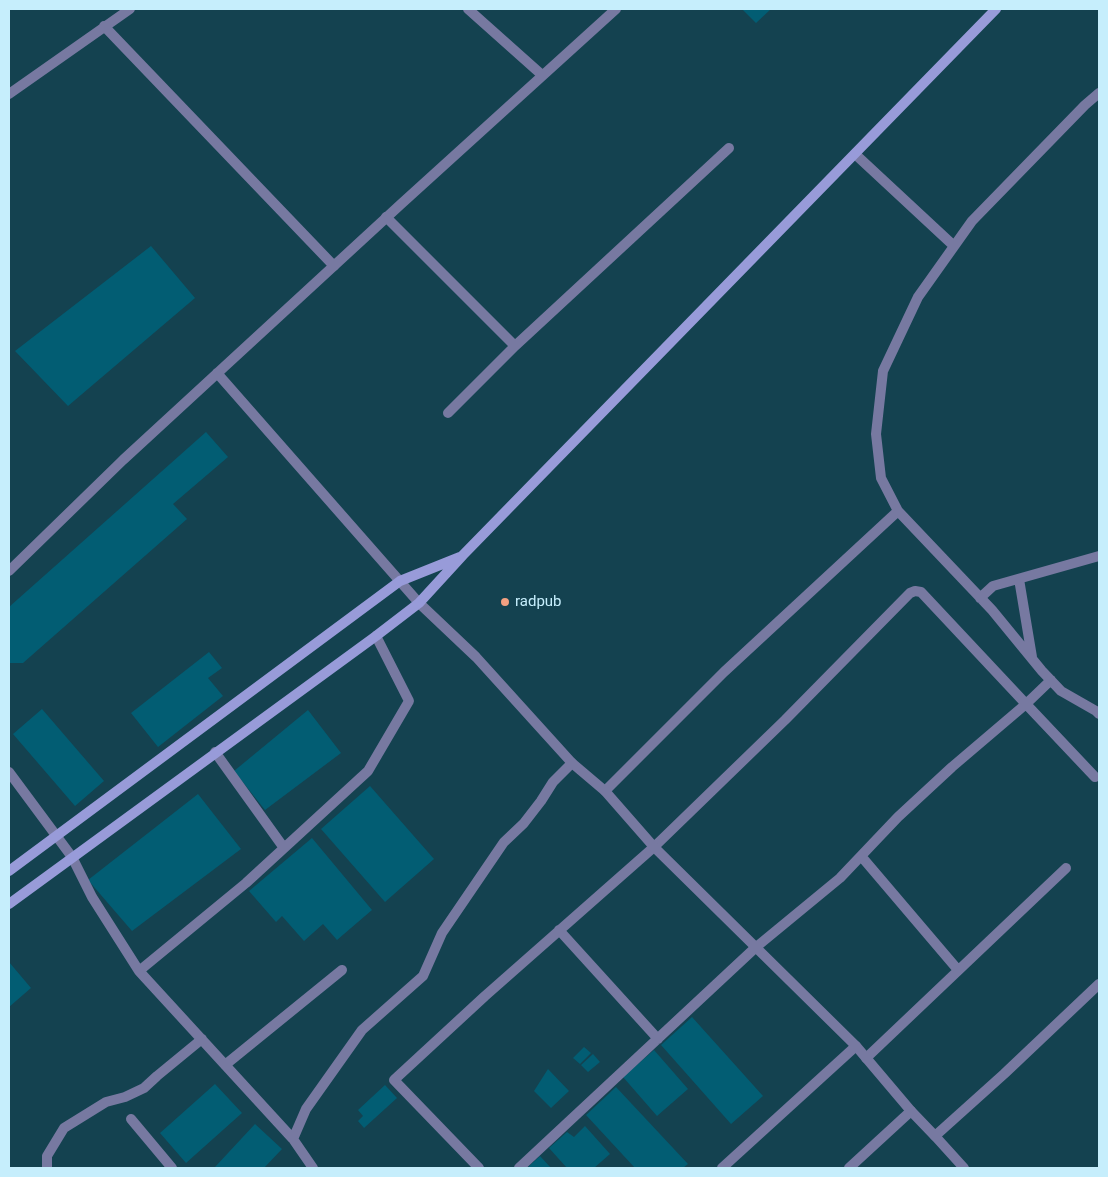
<!DOCTYPE html>
<html>
<head>
<meta charset="utf-8">
<style>
  body { margin:0 }
  #map { position:relative; width:1108px; height:1177px; overflow:hidden; background:#144250; font-family:Roboto,sans-serif }
  canvas { display:block }
  .frame { position:absolute; inset:0; border:10px solid #c6eefc; pointer-events:none }
</style>
</head>
<body>
<div id="map">
<canvas width="1108" height="1177"></canvas>
<div class="frame"></div>
</div>
<script>
const c = document.querySelector('canvas').getContext('2d');
c.lineJoin = 'round';
function paint(path, color) { c.fillStyle = color; c.fill(path, 'evenodd'); }
const poly = rows => new Path2D(rows.map(r => 'M' + r).join(''));
function stroke(path, color, width, dash) { c.strokeStyle = color; c.lineWidth = width; c.lineCap = dash ? 'butt' : 'round'; c.setLineDash(dash || []); c.stroke(path); }
function write(font, color, halo, rows, align = 'center') {
  c.font = font + ' Roboto,sans-serif'; c.lineWidth = 4.5; c.setLineDash([]); c.textBaseline = 'middle'; c.strokeStyle = halo; c.fillStyle = color; for (const [text, x, y, turn = 0] of rows) {
    c.save(); c.translate(x, y); c.rotate((+turn || 0) * Math.PI / 180); c.textAlign = isNaN(turn) ? turn : align; if (halo) c.strokeText(text, 0, 0); c.fillText(text, 0, 0); c.restore();
  }
}
const building = poly([
  [742,9,771,9,756,23],
  [151,246,195,298,68,406,15,351],
  [206,432,228,457,173,504,187,519,23,663,9,663,9,607],
  [209,652,222,668,208,678,223,696,158,747,131,713],
  [42,709,104,781,75,806,13,734],
  [308,710,341,753,265,810,234,771],
  [370,786,434,859,385,902,321,829],
  [198,794,241,849,132,931,88,880],
  [312,838,372,910,337,940,323,924,304,941,282,916,276,922,249,891],
  [9,962,31,988,9,1007],
  [692,1017,763,1096,731,1124,661,1045],
  [584,1047,591,1053,580,1064,573,1058],
  [654,1050,688,1089,657,1116,623,1077],
  [593,1054,600,1062,588,1072,581,1065],
  [548,1069,569,1091,551,1108,534,1091],
  [215,1084,242,1113,186,1163,160,1133],
  [385,1085,397,1098,364,1128,358,1121,363,1116,358,1110],
  [616,1087,688,1164,683,1168,635,1168,586,1115],
  [255,1124,282,1149,264,1168,216,1168,215,1167],
  [585,1126,610,1154,594,1168,567,1168,549,1148,567,1132,574,1137],
  [540,1156,551,1168,527,1168]
]);
const minor = poly([
  [468,9,542,75],
  [104,26,334,266],
  [1099,93,1085,105,972,221,918,297,883,371,876,434,881,478,898,511,992,610,1042,671,1061,691,1096,711,1099,714],
  [9,94,130,9],
  [855,154,954,246],
  [386,217,515,346],
  [448,413,515,346,729,148],
  [1019,579,1032,657],
  [980,598,993,586,1099,556],
  [215,752,284,848],
  [605,791,724,672,898,511],
  [861,856,958,970],
  [72,857,92,897,139,971,293,1139,313,1168],
  [559,930,658,1039],
  [139,971,246,883,368,771,409,701,376,636],
  [866,1058,1066,868],
  [225,1065,342,970],
  [131,1119,172,1168],
  [935,1136,1004,1074,1099,984],
  [293,1139,306,1109,362,1030,423,976,442,933,504,842,524,823,541,801,553,782,572,763],
  [47,1168,47,1156,64,1128,106,1102,125,1097,144,1088,157,1076,202,1039],
  [479,1168,394,1080,485,996,654,847,785,720,910,593,915,591,921,592,1026,704,1095,777],
  [519,1168,755,948,840,878,898,817,952,767,1026,704,1051,680],
  [722,1168,856,1046],
  [849,1168,911,1111]
]);
const tertiary = poly([
  [217,373,419,603,476,657,572,763,605,791,654,847,856,1046,911,1111,935,1136,964,1168],
  [9,571,123,460,400,205,616,9],
  [9,772,72,857]
]);
const secondary = poly([
  [9,871,400,581,460,557],
  [9,904,376,636,419,603,463,555,996,9]
]);
const markers = [
  [505,602,5,"#f2a081"]
];
const poiNames = [
  ["radpub",515,602]
];
paint(building, '#025d73');
stroke(minor, '#7779a1', 10);
stroke(tertiary, '#7779a1', 10);
stroke(secondary, '#989bd9', 10);
for (const [x, y, r, color] of markers) { const dot = new Path2D(); dot.arc(x, y, r, 0, 2 * Math.PI); c.fillStyle = color; c.fill(dot); stroke(dot, '#144250', 2); }
write('15px', '#c6eefc', '#144250', poiNames, 'left');
</script>
</body>
</html>
